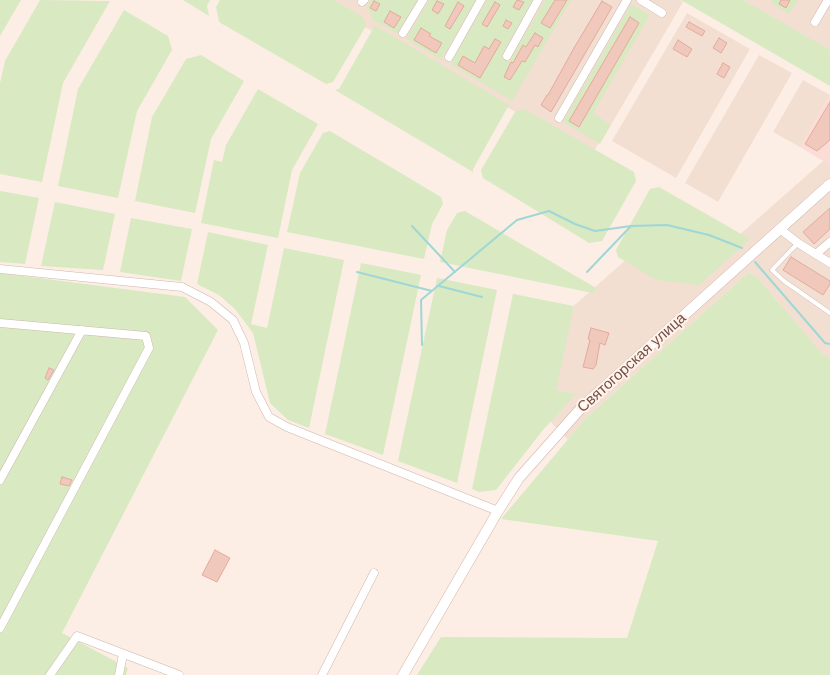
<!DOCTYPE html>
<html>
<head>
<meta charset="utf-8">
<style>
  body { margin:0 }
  canvas { display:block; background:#fceee4 }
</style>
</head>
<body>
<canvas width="830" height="675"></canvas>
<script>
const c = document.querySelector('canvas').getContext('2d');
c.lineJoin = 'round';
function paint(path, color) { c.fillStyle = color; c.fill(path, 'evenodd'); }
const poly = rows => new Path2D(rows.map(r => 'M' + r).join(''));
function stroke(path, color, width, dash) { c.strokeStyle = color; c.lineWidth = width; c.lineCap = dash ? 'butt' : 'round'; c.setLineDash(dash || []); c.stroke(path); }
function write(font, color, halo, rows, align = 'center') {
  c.font = font + ' Arial,sans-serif'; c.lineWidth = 4; c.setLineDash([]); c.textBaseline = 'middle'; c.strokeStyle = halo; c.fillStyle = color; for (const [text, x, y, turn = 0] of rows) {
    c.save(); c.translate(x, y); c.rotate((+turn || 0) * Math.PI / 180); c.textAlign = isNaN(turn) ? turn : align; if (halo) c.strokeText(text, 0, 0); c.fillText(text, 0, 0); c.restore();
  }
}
const residential = poly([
  [317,0,680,0,683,2,611,125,609,124,592,155],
  [686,0,830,0,830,82],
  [687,13,750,49,676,178,612,141],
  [759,55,792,73,718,202,685,183],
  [803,80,830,95,800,147,773,132],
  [830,155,830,357,824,357,756,276,748,273,586,418,568,440,501,370,654,235,704,266]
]);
const commercial = poly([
  [830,95,830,165,800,147]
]);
const green = poly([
  [0,0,21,0,0,36],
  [40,0,110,1,63,83,42,182,0,174,0,83,5,61],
  [183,0,210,0,207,6,209,16],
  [220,0,334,0,363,17,366,26,333,82,326,84,219,22,216,7],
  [371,0,418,0,398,34,372,19,370,11,366,9],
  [429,0,476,0,441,60,406,39],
  [487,0,534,0,502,54,510,60,545,0,571,0,512,101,450,64],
  [681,0,743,0,830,50,830,86],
  [772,0,798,0,789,14,771,3],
  [631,4,650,15,593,113,611,125,600,144,563,122],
  [124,10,168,36,172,50,137,111,118,198,58,186,78,89],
  [374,25,509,105,473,169,473,172,335,90,339,89,374,27],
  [201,55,244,81,211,139,195,213,135,201,152,117,186,59],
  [258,89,318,124,292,170,278,238,201,223,214,160,222,162,226,145],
  [524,109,634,172,636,181,602,241,589,243,483,178,481,170,515,112],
  [330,131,441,197,443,204,432,224,424,259,287,232,300,173,323,133],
  [659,187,750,239,699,285,656,280,618,257,616,250,650,189],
  [0,191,39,198,25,264,0,262],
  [55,202,115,214,103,270,41,266],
  [465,211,596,288,593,293,440,262,447,230,457,213],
  [131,218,192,229,181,281,120,272],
  [208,232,268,245,251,324,267,328,284,248,344,260,309,428,288,420,270,403,253,333,235,309,219,295,197,284],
  [361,263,421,275,383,455,325,434],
  [0,273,185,297,218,330,62,633,128,668,126,675,0,675],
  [748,273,756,276,824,356,830,357,830,675,417,675,441,637,627,638,658,541,501,519,586,418],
  [437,278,497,290,457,483,398,461],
  [513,294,574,306,556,390,576,394,543,430,496,490,479,492,472,489]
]);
const stream = poly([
  [412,226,455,272],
  [755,262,825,343,830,344],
  [357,272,432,291],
  [587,272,631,226],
  [439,286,482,297],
  [422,345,421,300,517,220,549,211,575,224,595,231,631,226,667,225,709,235,742,248]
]);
const building = poly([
  [517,0,524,2,519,10,513,7,517,0],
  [555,0,567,0,550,28,541,23,555,0],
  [781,0,790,0,786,8,779,4,781,0],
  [374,1,380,4,376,11,370,8,374,1],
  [437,1,444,4,438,14,432,10,437,1],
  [602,1,612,7,551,112,541,105,547,95,548,95,574,48,602,1],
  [458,2,464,6,450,29,445,26,458,2],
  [495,2,500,5,487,27,482,24,495,2],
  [390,11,401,17,394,28,384,22,390,11],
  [630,17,639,23,579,127,569,121,630,17],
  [506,20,512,23,508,29,503,26,506,20],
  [689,22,705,31,702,36,686,27,689,22],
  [421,28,431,34,429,36,442,43,436,53,414,40,421,28],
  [535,33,543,38,538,47,535,45,525,62,522,61,510,80,504,77,511,62,513,63,523,45,526,47,535,33],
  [719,38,727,43,721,53,713,48,719,38],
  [495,39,501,42,480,78,458,65,463,56,475,63,484,46,489,49,495,39],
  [678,40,692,49,687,57,673,49,678,40],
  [723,63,730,67,724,78,717,74,723,63],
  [830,102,830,140,817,151,805,144,830,102],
  [830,208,830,229,814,244,803,232,830,208],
  [791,257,830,281,830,284,823,295,783,270,791,257],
  [591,328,609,333,605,345,600,343,596,365,593,369,583,367,590,340,588,339,591,328],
  [49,368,54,370,48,380,45,378,49,368],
  [62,477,72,480,69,486,60,484,62,477],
  [215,550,230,558,217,582,202,575,215,550]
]);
const lane = poly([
  [798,243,772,270,784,281,830,313]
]);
const street = poly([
  [641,0,662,13],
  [362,2,364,0],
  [815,22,828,0],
  [403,33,423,0],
  [507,56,538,0],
  [449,57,481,0],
  [559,118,627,0],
  [780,229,798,243,830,263],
  [816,254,830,242],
  [0,269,182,287,211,302,233,320,244,343,256,392,269,417,287,427,498,511],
  [0,323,146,336,149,348,0,628],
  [0,480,82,330],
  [50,675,77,636,179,675],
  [119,675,123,654],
  [322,675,374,573]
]);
const secondary = poly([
  [403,675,498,511,519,478,582,407,830,184]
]);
const streetNames = [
  ["Святогорская улица",632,363,-42]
];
paint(residential, '#f3dfd2');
paint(commercial, '#fcdcd7');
paint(green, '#d9e9c2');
stroke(stream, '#9fd7d6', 2);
paint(building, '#f1c8bc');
stroke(building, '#e3ab9c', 1);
stroke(lane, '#cfb6ad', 5);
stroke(street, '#cfb6ad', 9);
stroke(secondary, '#d2b5aa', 11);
stroke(lane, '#fff', 4);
stroke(street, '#fff', 8);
stroke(secondary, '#fff', 10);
write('15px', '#74514a', '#fff3ea', streetNames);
</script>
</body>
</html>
